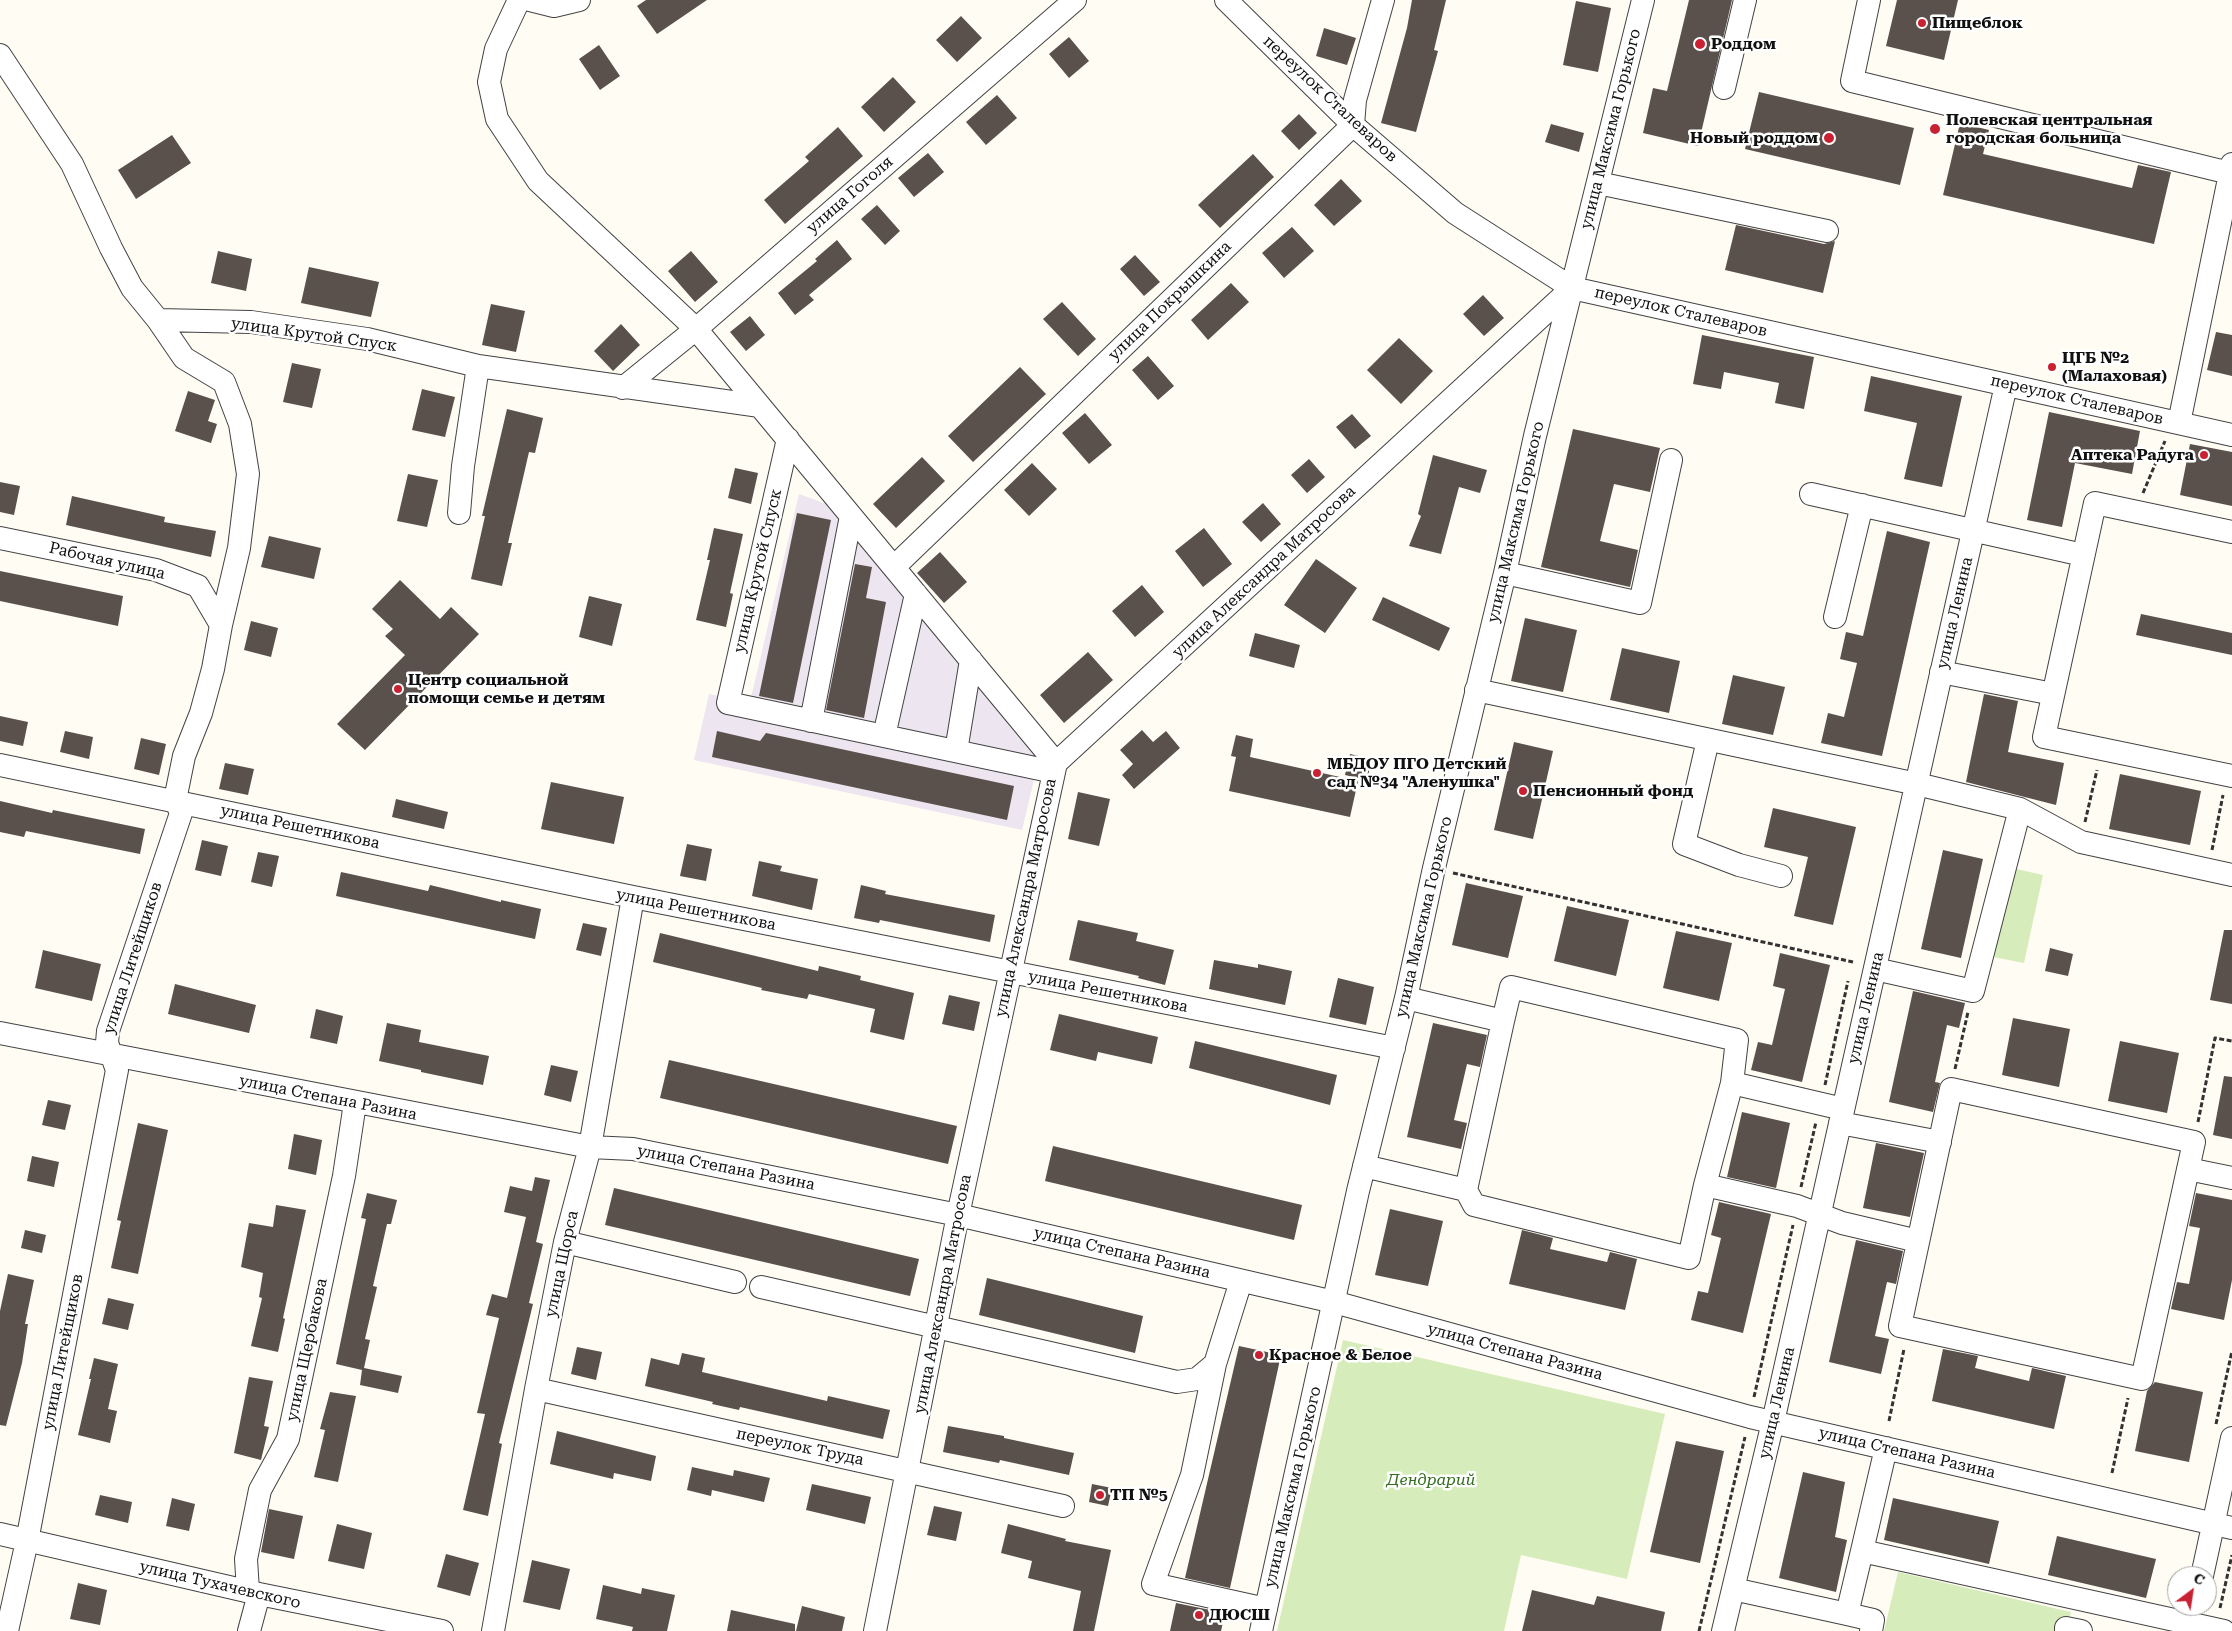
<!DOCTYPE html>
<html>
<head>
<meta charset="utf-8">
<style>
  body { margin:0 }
  #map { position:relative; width:2232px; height:1631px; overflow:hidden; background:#fffcf4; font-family:"Roboto Serif",serif }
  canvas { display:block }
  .north { position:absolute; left:2167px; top:1566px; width:50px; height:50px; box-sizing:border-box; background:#fff; border:1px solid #9f9f9f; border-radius:50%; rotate:31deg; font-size:14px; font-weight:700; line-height:20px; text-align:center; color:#101010 }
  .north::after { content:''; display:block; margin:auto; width:18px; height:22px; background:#c82132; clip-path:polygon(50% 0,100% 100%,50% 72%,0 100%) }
</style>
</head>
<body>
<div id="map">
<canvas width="2232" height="1631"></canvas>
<div class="north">С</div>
</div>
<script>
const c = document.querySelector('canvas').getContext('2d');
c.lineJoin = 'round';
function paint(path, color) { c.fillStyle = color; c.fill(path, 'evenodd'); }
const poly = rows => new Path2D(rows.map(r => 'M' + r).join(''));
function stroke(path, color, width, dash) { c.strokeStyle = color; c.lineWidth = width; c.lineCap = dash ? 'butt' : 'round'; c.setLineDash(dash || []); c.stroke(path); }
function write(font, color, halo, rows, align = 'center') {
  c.font = font + ' "Roboto Serif",serif'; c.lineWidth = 5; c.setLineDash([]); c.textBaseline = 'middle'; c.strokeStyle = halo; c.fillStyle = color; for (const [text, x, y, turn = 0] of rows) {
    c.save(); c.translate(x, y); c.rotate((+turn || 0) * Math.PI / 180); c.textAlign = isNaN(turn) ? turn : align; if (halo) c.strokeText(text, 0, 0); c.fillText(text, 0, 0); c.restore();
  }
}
const industrial = poly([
  [799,494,835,507,1040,755,1022,830,694,760,709,694,750,702]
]);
const green = poly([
  [2012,868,2043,875,2024,963,1993,957],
  [1343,1340,1665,1414,1627,1579,1521,1555,1504,1631,1277,1631],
  [1898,1572,2071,1612,2066,1631,1884,1631]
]);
const building = poly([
  [646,0,707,0,657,34,637,6],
  [1412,0,1446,0,1434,50,1438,51,1416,132,1381,123,1407,28],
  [1689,0,1732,0,1698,146,1643,133,1653,88,1667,91],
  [1897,0,1958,0,1944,60,1886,46],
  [1576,1,1611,8,1598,72,1563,65],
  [961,16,982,38,957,62,936,40],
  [1324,28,1356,38,1347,65,1316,56],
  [1069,37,1089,61,1069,78,1049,54],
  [599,45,620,76,600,90,579,59],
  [893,77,916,102,884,132,861,107],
  [1759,92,1914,128,1900,185,1745,149],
  [997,95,1017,118,986,145,966,122],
  [1299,114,1317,133,1299,150,1281,131],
  [1960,123,1989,130,1983,154,2132,188,2138,165,2171,172,2154,244,1943,195],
  [1551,124,1584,133,1579,152,1545,142],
  [838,127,863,156,785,224,764,200,809,161,805,157],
  [172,135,191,163,136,199,118,170],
  [928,153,944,172,914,197,898,178],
  [1253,154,1274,177,1220,228,1198,205],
  [1341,179,1362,201,1334,226,1314,205],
  [877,205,900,231,885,245,861,219],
  [1736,225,1824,244,1835,241,1823,293,1725,270],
  [1292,227,1314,251,1284,278,1262,253],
  [837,240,852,259,809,295,814,300,795,315,778,293,817,261,815,259],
  [218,251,252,259,246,291,211,283],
  [691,251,718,282,695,302,668,271],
  [1135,255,1160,282,1144,296,1120,269],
  [309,267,379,282,371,317,301,303],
  [1231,283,1249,302,1208,340,1191,320],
  [1483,295,1504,318,1484,336,1463,314],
  [1062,302,1096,339,1078,356,1043,319],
  [491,304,525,311,516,352,482,345],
  [750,316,765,335,746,351,730,332],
  [621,324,640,345,613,371,594,351],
  [2216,332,2232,335,2232,376,2207,370],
  [1702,335,1814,357,1804,409,1775,403,1779,383,1724,372,1721,389,1693,384],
  [1399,338,1433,371,1401,404,1367,370],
  [1148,356,1174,386,1158,400,1132,370],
  [292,363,321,369,312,408,283,402],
  [1020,367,1046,394,973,462,948,436],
  [1871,376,1962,396,1942,487,1904,479,1917,423,1864,411],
  [422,389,455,397,445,437,412,430],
  [188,391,215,400,208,421,217,424,211,443,175,431],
  [507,409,543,418,535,453,529,452,508,543,512,543,502,586,471,579,485,516,482,516],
  [2049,412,2140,431,2132,474,2075,463,2062,527,2027,520],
  [1085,413,1112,445,1089,464,1062,433],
  [1352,414,1371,436,1355,449,1336,427],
  [1573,429,1660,448,1650,492,1614,484,1600,541,1638,550,1630,587,1541,567],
  [2190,444,2232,452,2232,506,2180,495],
  [1433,455,1487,470,1480,493,1459,487,1441,554,1409,546,1421,516,1418,514],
  [922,457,945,481,896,528,873,504],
  [1309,459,1325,477,1307,493,1291,475],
  [1032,463,1057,489,1029,516,1004,490],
  [735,468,758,473,751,504,728,498],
  [408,474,438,480,427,527,397,521],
  [0,482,20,486,14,515,0,512],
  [72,496,165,517,164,522,216,531,211,557,66,525],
  [1263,503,1281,524,1261,542,1242,522],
  [797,513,831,520,793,703,759,696],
  [714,528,743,534,730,593,733,594,726,627,696,620,710,560,707,560],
  [1204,528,1232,564,1203,587,1175,551],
  [1887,531,1930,542,1882,756,1821,743,1828,713,1844,717,1857,663,1840,659,1846,632,1863,636],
  [269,536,321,548,314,579,261,567],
  [940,552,967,582,944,603,917,573],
  [1316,559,1357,588,1325,633,1284,605],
  [855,564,872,567,866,598,886,602,864,718,826,710],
  [0,571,123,596,118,626,0,601],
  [400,580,440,619,451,607,479,634,365,750,337,724,405,655,385,636,393,629,372,609],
  [1142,585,1164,612,1135,637,1112,611],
  [589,596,622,604,612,646,579,637],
  [1383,597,1450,628,1439,651,1372,620],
  [2141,614,2232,633,2232,655,2136,635],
  [1525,618,1577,630,1563,692,1511,681],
  [251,621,278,628,271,657,244,650],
  [1255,633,1300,645,1294,668,1249,656],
  [1622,648,1680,661,1669,713,1610,700],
  [1088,652,1113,680,1064,723,1040,695],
  [1733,675,1785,687,1773,735,1722,724],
  [1984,694,2018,701,2008,752,2064,763,2056,805,1966,782],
  [0,716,28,722,23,746,0,741],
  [1142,730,1153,742,1166,731,1180,748,1134,789,1122,775,1133,764,1120,750],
  [65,731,93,737,89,759,60,752],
  [717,731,760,741,766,733,1014,786,1007,820,712,757],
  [1236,735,1253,739,1250,757,1358,781,1350,817,1229,791,1236,757,1231,756],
  [141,738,166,744,159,775,134,769],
  [1514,742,1553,751,1533,839,1494,830],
  [1350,754,1372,759,1367,780,1345,775],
  [225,763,254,769,248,795,219,789],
  [2120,774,2201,791,2190,845,2109,829],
  [551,782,624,797,614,844,541,829],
  [1078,792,1110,799,1099,846,1068,839],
  [396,799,448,812,444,829,392,817],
  [0,801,52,813,53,810,145,829,140,854,26,831,24,837,0,832],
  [1773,808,1856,827,1833,925,1794,916,1808,857,1764,847],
  [202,840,228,846,221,876,195,870],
  [687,844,712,849,706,881,680,876],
  [1943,850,1983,859,1961,958,1921,949],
  [258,852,279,856,272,887,251,882],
  [759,861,782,866,780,871,818,879,812,910,752,896],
  [341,872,428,891,430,885,501,902,501,900,541,909,535,939,336,896],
  [1466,883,1523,896,1508,958,1452,945],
  [861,885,886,891,885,894,995,915,990,942,880,920,879,923,854,918],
  [1567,906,1629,920,1616,976,1554,961],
  [1078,920,1138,933,1136,941,1174,950,1165,985,1138,978,1139,976,1069,960],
  [583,923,607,928,601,956,576,950],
  [2224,930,2232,930,2232,1004,2210,1000],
  [1676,931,1732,943,1719,1001,1663,988],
  [660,933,818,971,819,966,861,976,860,980,914,993,904,1040,870,1032,875,1009,809,994,807,999,761,990,762,988,653,962],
  [2050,948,2073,954,2068,976,2045,971],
  [43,950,101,964,92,1001,35,988],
  [1780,953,1830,965,1802,1082,1751,1070,1758,1042,1772,1045,1785,989,1773,986],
  [1214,960,1258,968,1258,964,1292,971,1285,1005,1209,989],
  [1338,978,1374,987,1366,1025,1329,1017],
  [175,984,256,1005,249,1033,168,1014],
  [1913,991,1965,1003,1959,1028,1947,1025,1935,1082,1940,1083,1933,1112,1889,1102],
  [949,995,980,1002,974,1031,942,1024],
  [316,1009,343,1016,337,1044,310,1038],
  [1059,1014,1158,1037,1152,1064,1098,1052,1096,1061,1050,1050],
  [2013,1018,2070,1029,2059,1087,2002,1075],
  [387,1023,421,1030,419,1042,489,1056,483,1085,421,1072,421,1070,379,1061],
  [1433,1023,1487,1035,1480,1067,1467,1064,1454,1120,1467,1123,1461,1149,1407,1137],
  [1195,1041,1337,1075,1330,1105,1189,1068],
  [2120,1041,2179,1053,2167,1113,2108,1101],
  [669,1060,957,1126,948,1164,660,1098],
  [551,1065,578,1071,571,1102,544,1095],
  [2224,1076,2232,1077,2232,1139,2213,1135],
  [48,1100,71,1105,65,1130,42,1125],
  [1742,1112,1790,1123,1776,1188,1727,1177],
  [138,1123,168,1130,138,1274,111,1268,121,1221,117,1220],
  [294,1134,322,1140,316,1175,288,1169],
  [1876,1143,1924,1153,1910,1217,1863,1208],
  [1053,1146,1302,1205,1294,1240,1045,1181],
  [32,1156,59,1162,54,1187,27,1181],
  [535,1177,550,1180,536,1242,543,1244,529,1303,533,1304,499,1443,502,1444,488,1516,463,1510,485,1414,477,1413,499,1318,486,1315,492,1294,507,1298,526,1217,504,1212,510,1186,532,1191],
  [614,1188,919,1259,910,1296,605,1225],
  [367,1193,397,1200,391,1224,387,1224,373,1286,377,1287,365,1339,370,1340,364,1368,402,1376,398,1393,360,1385,362,1370,336,1364,366,1219,361,1218],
  [2196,1193,2232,1200,2232,1280,2224,1320,2171,1309,2177,1282,2189,1284,2200,1228,2189,1226],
  [1719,1202,1771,1214,1743,1333,1691,1320,1698,1291,1708,1293,1721,1238,1711,1235],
  [276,1205,306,1210,283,1318,285,1319,278,1352,251,1346,262,1298,259,1297,263,1273,241,1267,249,1223,273,1227],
  [1390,1209,1443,1221,1428,1286,1375,1275],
  [25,1230,46,1235,42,1253,21,1248],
  [1522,1230,1553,1238,1550,1249,1607,1262,1610,1252,1637,1259,1625,1310,1509,1284],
  [1856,1240,1903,1251,1896,1284,1887,1282,1875,1336,1889,1339,1881,1374,1829,1362],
  [8,1274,34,1280,25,1324,28,1324,22,1363,6,1426,0,1425,0,1311],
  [987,1278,1143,1316,1135,1353,979,1315],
  [108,1298,134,1304,128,1330,102,1324],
  [1239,1346,1281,1355,1230,1588,1185,1578],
  [577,1347,602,1352,596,1380,571,1374],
  [1943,1349,1978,1356,1975,1368,2029,1381,2032,1368,2066,1376,2054,1429,1932,1401],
  [682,1353,705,1358,702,1372,827,1401,828,1396,890,1410,883,1439,740,1407,739,1410,712,1404,713,1402,645,1386,651,1358,679,1365],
  [94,1358,118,1364,108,1409,117,1411,110,1443,78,1435,91,1379,89,1379],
  [249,1377,273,1381,264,1426,269,1427,261,1460,234,1453],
  [2155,1382,2203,1392,2189,1462,2135,1451,2147,1391],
  [330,1392,356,1396,338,1482,314,1477,325,1430,320,1429],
  [948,1426,1004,1436,1004,1438,1074,1453,1069,1475,1000,1460,999,1463,943,1452],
  [557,1431,656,1456,651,1481,614,1473,613,1479,550,1464],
  [1676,1441,1724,1451,1700,1563,1650,1552],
  [692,1467,733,1476,734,1470,770,1478,764,1502,712,1490,711,1496,687,1490],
  [1803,1472,1845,1482,1835,1537,1847,1540,1836,1592,1779,1578],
  [812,1484,871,1497,865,1524,806,1510],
  [1092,1484,1112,1488,1108,1506,1089,1502],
  [100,1495,132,1502,128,1523,95,1515],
  [172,1498,195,1504,189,1531,166,1526],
  [1893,1498,1999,1521,1989,1564,1884,1540],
  [934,1506,962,1512,956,1541,927,1535],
  [269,1509,303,1516,294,1559,261,1552],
  [337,1524,372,1533,364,1569,328,1561],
  [1008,1524,1066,1539,1065,1541,1111,1550,1094,1631,1073,1631,1081,1591,1028,1578,1032,1561,1001,1553],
  [2057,1536,2156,1559,2146,1598,2048,1575],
  [446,1554,479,1563,470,1596,437,1587],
  [532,1560,570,1569,560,1610,523,1602],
  [78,1583,107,1590,100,1625,70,1619],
  [603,1585,641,1594,642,1588,675,1595,667,1631,632,1631,633,1627,596,1619],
  [1532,1590,1594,1605,1597,1596,1665,1612,1661,1631,1522,1631],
  [1176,1603,1225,1613,1221,1631,1170,1631],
  [802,1606,845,1617,842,1631,796,1631],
  [731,1610,795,1624,795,1631,727,1631]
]);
const path = poly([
  [2143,493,2165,441],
  [2085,822,2097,770],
  [2212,850,2223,795],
  [1453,873,1853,962],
  [1955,1069,1968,1012],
  [1825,1085,1848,981],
  [2198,1122,2215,1038,2232,1041],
  [1801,1187,1816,1122],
  [1754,1397,1793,1225],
  [1889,1421,1904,1349],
  [2216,1424,2232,1351],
  [2112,1473,2128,1398],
  [2220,1608,2232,1555],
  [1699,1631,1745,1437]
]);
const minor = poly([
  [519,0,496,49,489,82,497,119,538,181,696,329,1056,763],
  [530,0,554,6,579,0],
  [1226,0,1353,125,1455,213,1572,288,2232,435],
  [1869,0,1852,81,2230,173],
  [0,55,72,164,111,248,132,288,158,320,251,322,367,339,478,366,760,406],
  [1724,88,1745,0],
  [1598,183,1827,231],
  [623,388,696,329,1075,0],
  [2179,423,2232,164],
  [788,439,728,703,1054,772],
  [1811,494,2083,555],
  [459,513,463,466,478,366],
  [2232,532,2095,503,2044,737,2232,776],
  [0,538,156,570,198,586,221,625],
  [894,567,1353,125,1355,100,1383,0],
  [1505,573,1640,603,1671,460],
  [1835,617,1862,505],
  [1941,672,2053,694],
  [1476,690,1917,784,2020,809,2081,842,2232,875],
  [811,721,851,516],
  [884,736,916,594],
  [1708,740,1684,844,1739,865,1781,876],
  [956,751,971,660],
  [0,765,633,897,1394,1048],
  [1875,969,1973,991,2020,809],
  [1406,998,1503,1021,1511,987,1737,1040,1732,1083,1705,1185,1689,1258,1474,1205,1466,1190,1503,1021],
  [0,1033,590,1147,633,1149,958,1215,1334,1302,1750,1417,2232,1528],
  [1732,1083,1843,1109],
  [1951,1089,2194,1142,2142,1379,1900,1326,1951,1089],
  [1840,1123,1940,1142],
  [1364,1166,1466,1190],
  [2188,1169,2232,1178],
  [1705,1185,1797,1206,1842,1223,1918,1241],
  [565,1242,735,1282],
  [1241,1281,1215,1364,1192,1475,1153,1584,1266,1609],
  [761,1287,1177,1382,1197,1379,1215,1364],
  [536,1389,1063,1506],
  [0,1534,259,1594,442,1631],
  [1862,1551,1886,1448],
  [2202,1576,2232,1438],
  [1733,1589,1847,1614,1862,1551,2224,1631],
  [248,1591,246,1559,260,1490,288,1439,344,1176,355,1103],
  [1847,1614,1873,1620,1871,1631],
  [7,1631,27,1541,117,1070,107,1043,108,1031,181,813,175,800,184,756,201,713,213,669,221,625,239,548,248,474,240,424,224,382,184,358,158,320],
  [249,1631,259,1594],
  [493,1631,536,1389,565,1242,590,1147,633,897],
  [875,1631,958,1215,1056,763,1572,288],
  [1261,1631,1358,1191,1406,998,1434,868,1505,573,1535,436,1643,0],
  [1723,1631,1773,1422,2006,385],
  [2066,1631,2066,1628,2081,1631]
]);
const markers = [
  [1922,23,5,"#c82132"],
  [1700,44,6,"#c82132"],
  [1935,129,6,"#c82132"],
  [1829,138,6,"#c82132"],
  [2052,367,5,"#c82132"],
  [2204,455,5,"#c82132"],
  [398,689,5,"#c82132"],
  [1317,773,5,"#c82132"],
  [1523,791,5,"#c82132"],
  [1259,1355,5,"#c82132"],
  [1100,1495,5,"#c82132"],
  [1199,1615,5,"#c82132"]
];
const poiNames = [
  ["Пищеблок",1932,23],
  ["Роддом",1711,44],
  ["Полевская центральная",1946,120],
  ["городская больница",1946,138],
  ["Новый роддом",1818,138,"right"],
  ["ЦГБ №2",2062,358],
  ["(Малаховая)",2062,376],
  ["Аптека Радуга",2194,455,"right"],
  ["Центр социальной",408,680],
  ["помощи семье и детям",408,698],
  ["МБДОУ ПГО Детский",1327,764],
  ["сад №34 \"Аленушка\"",1327,782],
  ["Пенсионный фонд",1533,791],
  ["Красное & Белое",1269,1355],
  ["ТП №5",1110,1495],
  ["ДЮСШ",1209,1615]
];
const streetNames = [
  ["переулок Сталеваров",1330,99,43],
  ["улица Максима Горького",1611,129,-76],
  ["улица Гоголя",850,195,-41],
  ["улица Покрышкина",1170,301,-44],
  ["переулок Сталеваров",1681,312,13],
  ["улица Крутой Спуск",314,335,8],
  ["переулок Сталеваров",2077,400,13],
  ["улица Максима Горького",1516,522,-77],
  ["Рабочая улица",107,561,13],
  ["улица Крутой Спуск",758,571,-77],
  ["улица Александра Матросова",1264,572,-43],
  ["улица Ленина",1955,613,-77],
  ["улица Решетникова",300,827,12],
  ["улица Александра Матросова",1026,898,-78],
  ["улица Решетникова",696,910,11],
  ["улица Максима Горького",1424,917,-77],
  ["улица Литейщиков",133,958,-72],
  ["улица Решетникова",1108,992,11],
  ["улица Ленина",1866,1008,-77],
  ["улица Степана Разина",328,1098,11],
  ["улица Степана Разина",726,1168,11],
  ["улица Степана Разина",1122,1253,13],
  ["улица Щорса",562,1264,-78],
  ["улица Александра Матросова",943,1294,-79],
  ["улица Щербакова",307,1350,-78],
  ["улица Литейщиков",63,1352,-79],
  ["улица Степана Разина",1515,1352,15],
  ["улица Ленина",1777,1403,-77],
  ["переулок Труда",800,1447,12],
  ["улица Степана Разина",1907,1453,13],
  ["улица Максима Горького",1293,1487,-77],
  ["улица Тухачевского",220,1585,13]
];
const parkNames = [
  ["Дендрарий",1431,1480]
];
paint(industrial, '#ede5ef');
paint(green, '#d7ecbb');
paint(building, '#5a514c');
stroke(minor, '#434343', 24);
stroke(path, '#323232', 3, [5, 2.5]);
stroke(minor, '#fff', 22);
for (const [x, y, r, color] of markers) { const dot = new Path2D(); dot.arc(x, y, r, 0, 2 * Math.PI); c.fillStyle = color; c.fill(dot); stroke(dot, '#fff', 2); }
write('bold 16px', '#101010', '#fff', poiNames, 'left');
write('16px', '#101010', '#fff', streetNames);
write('italic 16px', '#326c1d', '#fff', parkNames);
</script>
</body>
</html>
